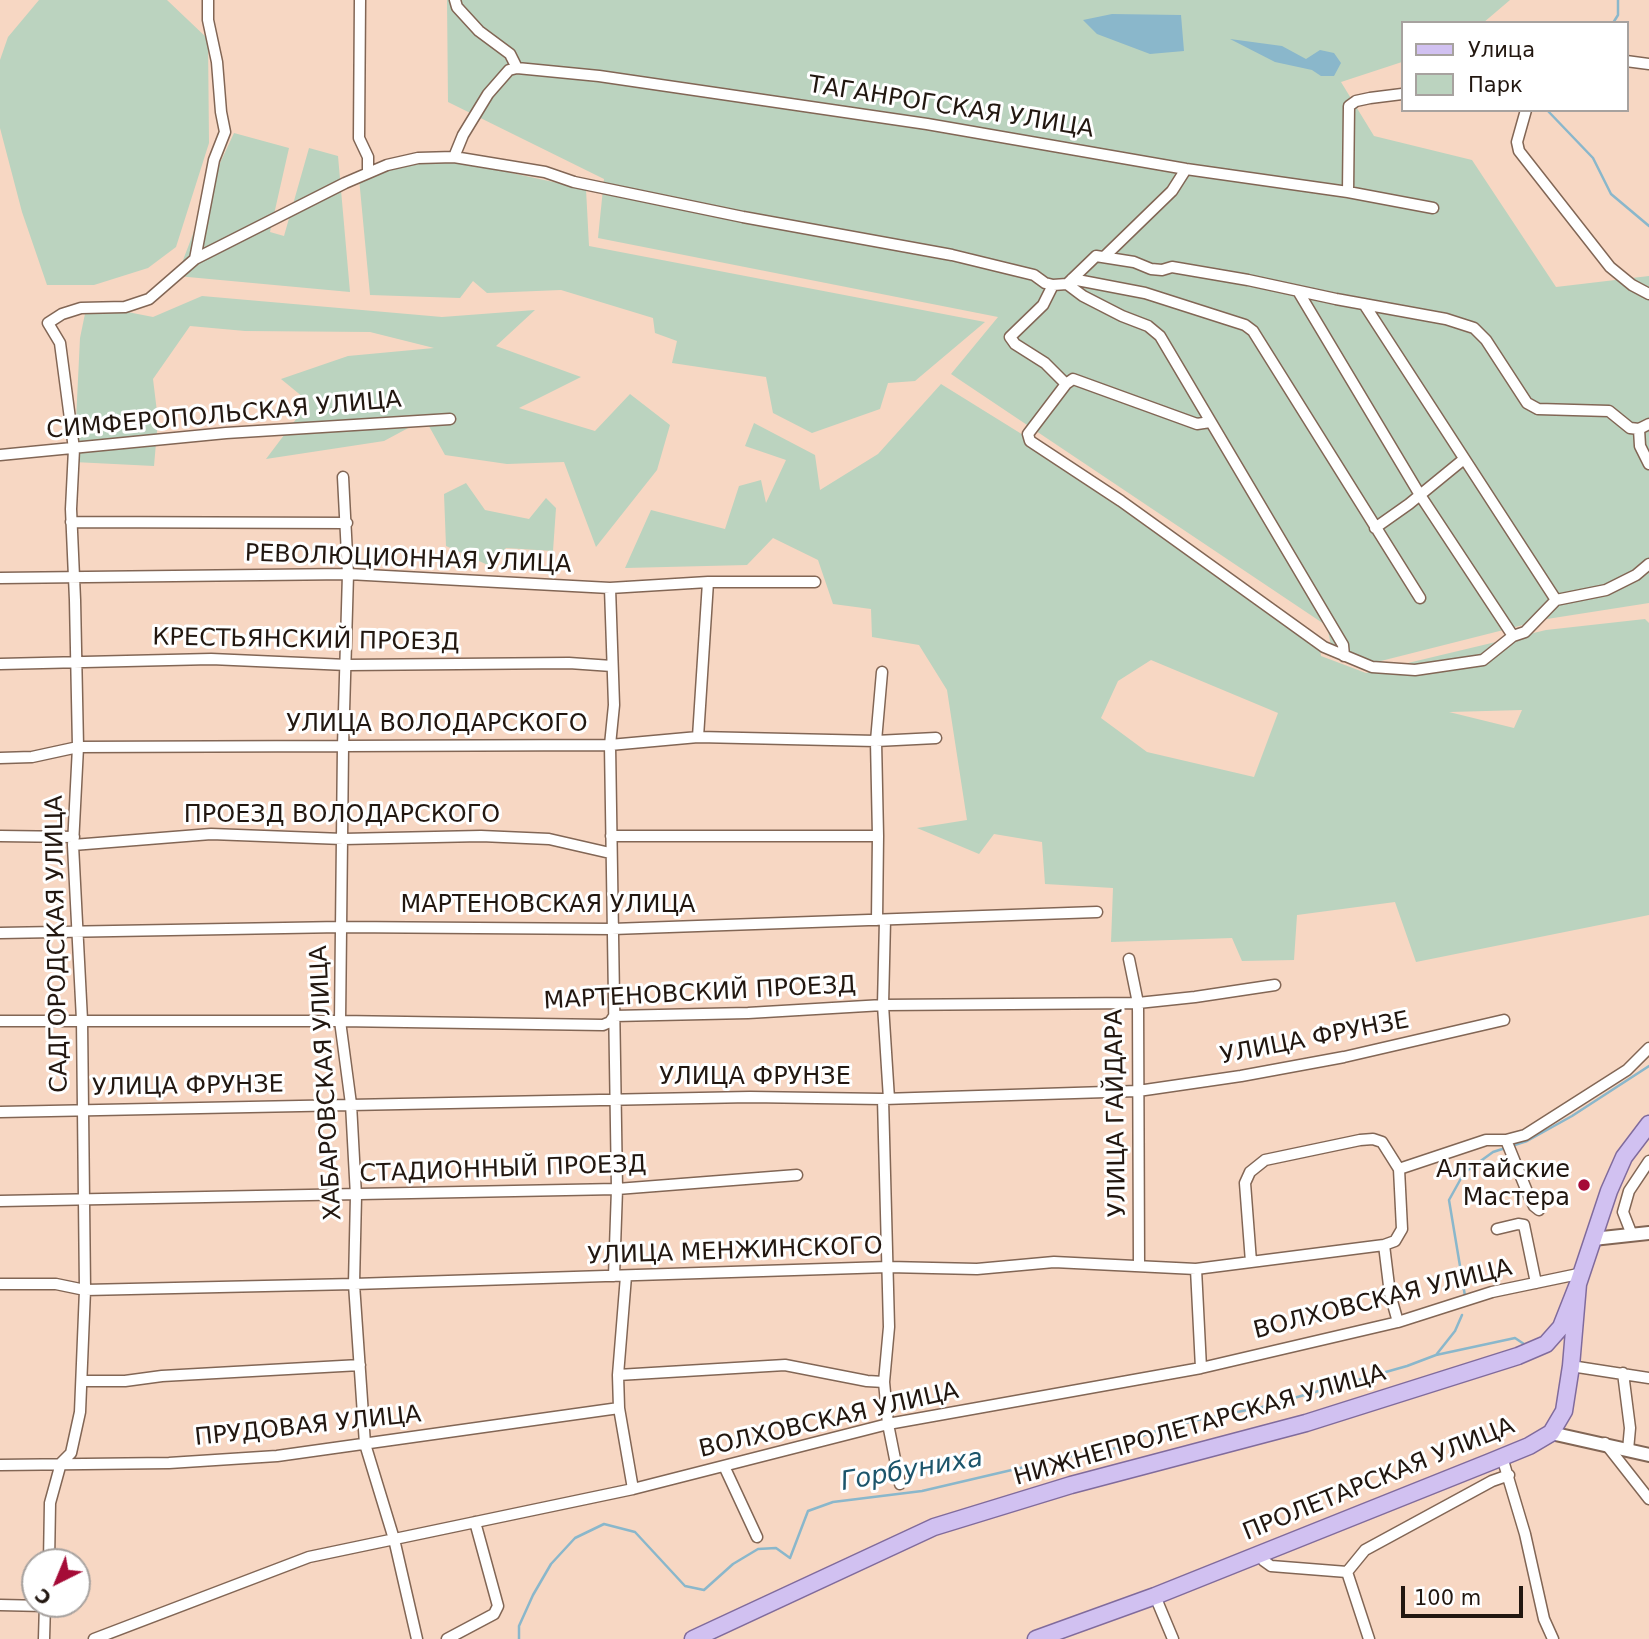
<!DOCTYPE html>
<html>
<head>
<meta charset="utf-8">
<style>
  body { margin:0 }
  #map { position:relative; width:1649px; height:1639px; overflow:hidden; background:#f7d7c3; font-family:"DejaVu Sans",sans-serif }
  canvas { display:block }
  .legend { position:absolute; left:1401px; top:21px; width:228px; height:91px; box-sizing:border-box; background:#fff; border:2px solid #a7a29f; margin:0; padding:9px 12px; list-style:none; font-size:21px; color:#221710 }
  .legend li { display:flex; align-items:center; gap:14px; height:35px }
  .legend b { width:35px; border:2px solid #a7a29f }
  .north { position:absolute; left:21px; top:1548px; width:70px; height:70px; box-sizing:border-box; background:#fff; border:2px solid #a7a29f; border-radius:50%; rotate:223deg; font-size:19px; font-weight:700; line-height:28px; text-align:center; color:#221710 }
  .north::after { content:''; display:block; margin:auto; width:24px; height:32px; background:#a50b37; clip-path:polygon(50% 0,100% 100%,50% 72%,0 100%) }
  .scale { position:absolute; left:1401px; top:1586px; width:122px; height:32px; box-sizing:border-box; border:4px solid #221710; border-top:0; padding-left:9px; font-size:21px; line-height:24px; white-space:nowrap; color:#221710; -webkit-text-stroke:5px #fff; paint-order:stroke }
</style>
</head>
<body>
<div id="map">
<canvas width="1649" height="1639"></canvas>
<ul class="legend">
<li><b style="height:9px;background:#d1c1f1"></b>Улица</li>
<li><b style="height:19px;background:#bbd3bf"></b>Парк</li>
</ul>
<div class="north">С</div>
<div class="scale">100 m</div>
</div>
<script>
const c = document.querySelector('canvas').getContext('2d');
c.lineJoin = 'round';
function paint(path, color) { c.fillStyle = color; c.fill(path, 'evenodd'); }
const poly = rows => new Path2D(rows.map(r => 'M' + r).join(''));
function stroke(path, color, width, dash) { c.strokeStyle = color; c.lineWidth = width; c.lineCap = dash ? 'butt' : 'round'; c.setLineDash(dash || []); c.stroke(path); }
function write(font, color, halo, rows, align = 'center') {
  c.font = font + ' "DejaVu Sans",sans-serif'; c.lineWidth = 6; c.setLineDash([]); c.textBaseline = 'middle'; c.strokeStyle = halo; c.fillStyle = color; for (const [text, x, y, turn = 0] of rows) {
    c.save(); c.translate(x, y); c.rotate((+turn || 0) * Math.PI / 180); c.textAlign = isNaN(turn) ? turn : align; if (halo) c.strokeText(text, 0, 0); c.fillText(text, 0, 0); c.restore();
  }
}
const green = poly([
  [39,0,167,0,208,39,209,143,176,247,148,268,94,285,47,285,22,212,0,128,0,60,8,37],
  [447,0,1510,0,1483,23,1402,23,1402,62,1341,82,1374,136,1472,160,1556,287,1649,276,1649,603,1547,619,1369,664,1332,650,1327,626,951,374,998,317,598,238,604,179,448,102],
  [234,133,289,148,270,232,284,236,309,148,338,156,350,292,177,276,220,163],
  [433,156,586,189,589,246,985,322,915,381,888,383,880,409,812,433,773,413,766,377,672,363,677,341,655,333,653,318,561,290,487,293,473,281,460,298,370,295,359,178],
  [202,296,442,317,535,310,496,346,581,377,519,408,595,431,630,394,670,425,657,470,596,547,564,462,507,464,445,455,425,419,384,441,266,459,309,402,281,379,348,356,434,348,370,332,245,331,190,326,153,379,158,420,154,466,74,462,80,338,87,304,153,317],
  [941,384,1107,487,1318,637,1321,656,1366,673,1546,630,1645,619,1649,623,1649,915,1416,962,1395,902,1297,915,1294,960,1242,961,1232,938,1111,942,1113,888,1045,884,1042,842,994,834,979,854,917,828,967,820,947,690,919,645,872,637,871,609,833,604,818,560,773,538,747,565,625,568,651,510,725,529,739,486,761,480,766,503,786,460,745,446,754,423,815,455,820,490,878,454],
  [1151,660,1278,713,1254,777,1147,752,1101,718,1118,681],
  [1522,710,1514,728,1449,712,1450,712],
  [466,483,485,510,529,519,546,498,556,508,553,551,506,548,490,566,446,546,444,494]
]);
const water = poly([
  [1112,14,1181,15,1184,51,1150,54,1097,34,1083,20],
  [1230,39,1282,46,1306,59,1320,50,1334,53,1341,63,1334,76,1321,76,1312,70,1275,62]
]);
const stream = poly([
  [1613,23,1618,15,1618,0],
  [1547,110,1593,158,1611,194,1649,226],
  [1465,1296,1449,1200,1464,1173,1493,1152,1527,1141,1572,1116,1649,1066],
  [1436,1355,1515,1338,1524,1344],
  [519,1639,519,1626,533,1595,551,1564,575,1538,604,1524,635,1532,685,1586,704,1590,733,1564,758,1549,776,1548,790,1558,808,1511,833,1502,922,1491,1080,1454,1117,1448,1149,1433,1193,1421,1262,1407,1407,1366,1436,1355,1455,1331,1462,1315]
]);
const minor = poly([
  [360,0,359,138,368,157,368,173],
  [455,0,457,7,479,31,510,54,517,68],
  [1626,61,1649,64],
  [1526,110,1517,142,1519,151,1610,267,1632,285,1649,294],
  [454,157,463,135,488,94,509,70,517,68,599,76,927,124,1186,169,1348,192,1349,106,1356,101,1370,98,1402,94],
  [1348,192,1433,208],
  [1104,257,1172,191,1186,169],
  [195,259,345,183,387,165,418,158,454,157,545,172,574,182,743,217,952,255,1034,275,1045,283,1053,285,1067,284,1096,256,1134,262,1151,269,1162,270,1172,267,1248,280,1336,299,1446,319,1474,328,1486,340,1527,403,1538,409,1609,411,1630,428,1639,429,1649,424],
  [1072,279,1145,293,1245,325,1253,331,1420,598],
  [1067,284,1083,296,1122,316,1148,326,1160,336,1343,645,1344,656],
  [1053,285,1043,305,1010,337,1015,344,1045,363,1066,384],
  [1298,291,1420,495,1513,636],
  [1364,304,1556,600],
  [1210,422,1197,424,1073,379,1066,384,1028,434,1030,441,1121,501,1324,647,1372,667,1415,670,1483,660,1513,636,1525,632,1556,600,1606,590,1636,575,1649,564],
  [1639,429,1640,446,1649,464],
  [0,455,226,433,450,419],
  [343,477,348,574,343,746,340,1021,351,1104,356,1196,354,1284,365,1444,394,1539,417,1639],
  [71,522,347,523],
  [1375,528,1409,504,1464,459],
  [0,578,348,574,610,588,708,582,815,582],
  [610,588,614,705,610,745,617,1189,614,1276],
  [0,664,211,659,347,665,569,663,612,666],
  [698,737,708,582],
  [0,758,32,757,78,747,610,745,698,737,876,741,936,738],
  [0,836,74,837],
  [611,836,878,836],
  [73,845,211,834,343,839,481,836,549,839,610,853],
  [877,920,878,836,876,741,882,672],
  [885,920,883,1005,889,1099],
  [0,933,341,927,612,929,1097,912],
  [1129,959,1138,1003,1139,1266],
  [0,1021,340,1021,603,1025,610,1022,614,1016,748,1013,883,1005,1138,1003,1195,997,1275,985],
  [883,1099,889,1327,884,1382,888,1424,900,1484],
  [0,1112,750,1097,883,1099,1138,1091,1241,1076,1344,1057,1504,1020],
  [1506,1140,1528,1194,1534,1206,1539,1210],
  [0,1201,617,1189,797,1175],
  [1497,1229,1518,1224,1524,1225,1536,1283],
  [1632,1235,1623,1212,1629,1191,1649,1161],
  [1384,1245,1390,1294,1398,1322],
  [1251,1262,1245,1183,1250,1172,1265,1160,1360,1140,1373,1139,1382,1142,1399,1169,1486,1140,1506,1140,1525,1135,1627,1070,1649,1048],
  [1196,1269,1201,1368],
  [626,1276,618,1375,619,1408,633,1489],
  [0,1284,56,1284,85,1290,354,1284,888,1267,977,1269,1054,1262,1196,1269,1384,1245,1395,1241,1402,1229,1399,1169],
  [1571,1366,1649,1378],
  [1623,1373,1630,1428,1628,1450],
  [618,1375,785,1365,867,1381,884,1382],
  [82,1381,125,1381,162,1376,360,1365],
  [1605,1443,1649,1499],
  [1502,1457,1525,1534,1544,1619,1553,1639],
  [0,1465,169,1463,277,1456,619,1408],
  [724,1466,757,1537],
  [1259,1553,1264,1561,1271,1566,1347,1572,1365,1550,1492,1481,1509,1475],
  [49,1562,50,1503,61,1463,71,1453,80,1412,85,1290,82,1020,73,845,78,747,75,600,71,509,74,449,60,343,48,323,62,314,81,308,125,307,149,299,195,259,214,160,225,132,221,112,217,62,208,20,208,0],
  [1347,1572,1369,1639],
  [1155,1596,1173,1639],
  [0,1605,45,1606],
  [44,1639,45,1604],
  [94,1639,309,1557,633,1489,888,1424,1201,1368,1398,1322,1492,1292,1583,1273],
  [447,1639,494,1614,498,1606,475,1522]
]);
const tertiary = poly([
  [1593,1239,1649,1233],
  [1551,1433,1649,1455]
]);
const primary = poly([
  [693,1639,934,1527,1071,1485,1306,1423,1518,1356,1546,1344,1561,1327,1578,1284],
  [1036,1639,1155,1596,1490,1462,1529,1446,1551,1433,1564,1411,1571,1366,1578,1284,1609,1191,1624,1157,1649,1124]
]);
const markers = [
  [1584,1185,7,"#a50b37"]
];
const streetNames = [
  ["ТАГАНРОГСКАЯ УЛИЦА",951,108,9],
  ["СИМФЕРОПОЛЬСКАЯ УЛИЦА",224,416,-5],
  ["РЕВОЛЮЦИОННАЯ УЛИЦА",408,560,2],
  ["КРЕСТЬЯНСКИЙ ПРОЕЗД",306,641,1],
  ["УЛИЦА ВОЛОДАРСКОГО",437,725],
  ["ПРОЕЗД ВОЛОДАРСКОГО",342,816],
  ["МАРТЕНОВСКАЯ УЛИЦА",548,906],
  ["САДГОРОДСКАЯ УЛИЦА",58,944,-91],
  ["МАРТЕНОВСКИЙ ПРОЕЗД",700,994,-3],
  ["УЛИЦА ФРУНЗЕ",1315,1039,-11],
  ["УЛИЦА ФРУНЗЕ",755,1078],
  ["ХАБАРОВСКАЯ УЛИЦА",327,1083,-93],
  ["УЛИЦА ФРУНЗЕ",188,1087,-1],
  ["УЛИЦА ГАЙДАРА",1117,1113,-91],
  ["СТАДИОННЫЙ ПРОЕЗД",503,1170,-2],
  ["УЛИЦА МЕНЖИНСКОГО",735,1252,-2],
  ["ВОЛХОВСКАЯ УЛИЦА",1383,1300,-14],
  ["ВОЛХОВСКАЯ УЛИЦА",829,1421,-13],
  ["НИЖНЕПРОЛЕТАРСКАЯ УЛИЦА",1200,1426,-16],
  ["ПРУДОВАЯ УЛИЦА",308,1427,-6],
  ["ПРОЛЕТАРСКАЯ УЛИЦА",1379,1480,-22]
];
const poiNames = [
  ["Алтайские",1570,1171],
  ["Мастера",1570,1199]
];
const waterNames = [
  ["Горбуниха",912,1471,-10]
];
paint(green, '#bbd3bf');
paint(water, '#8ab7cb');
stroke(stream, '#8ab7cb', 2.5);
stroke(minor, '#826655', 13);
stroke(tertiary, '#826655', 16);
stroke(primary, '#806b9c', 19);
stroke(minor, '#fff', 10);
stroke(tertiary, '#fff', 12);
stroke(primary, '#d1c1f1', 16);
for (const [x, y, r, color] of markers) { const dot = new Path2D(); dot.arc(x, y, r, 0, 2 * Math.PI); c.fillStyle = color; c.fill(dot); stroke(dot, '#fff', 2.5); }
write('24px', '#221710', '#fff', streetNames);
write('24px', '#221710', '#fff', poiNames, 'right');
write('italic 26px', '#1c556b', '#fff', waterNames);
</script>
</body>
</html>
